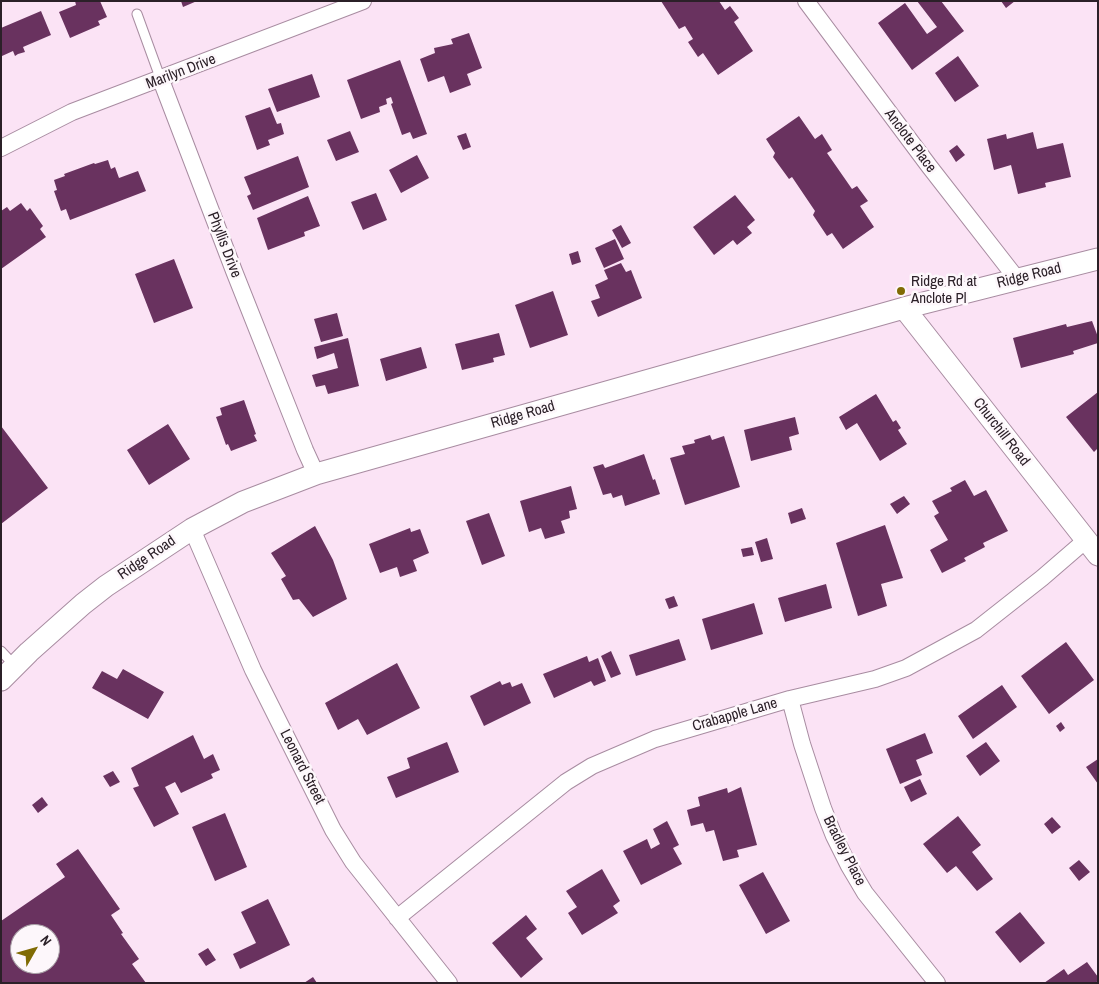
<!DOCTYPE html>
<html>
<head>
<meta charset="utf-8">
<style>
  body { margin:0 }
  #map { position:relative; width:1099px; height:984px; overflow:hidden; background:#fbe3f5; font-family:"Archivo Narrow",sans-serif }
  canvas { display:block }
  .frame { position:absolute; inset:0; border:2px solid #2b2028; pointer-events:none }
  .north { position:absolute; left:10px; top:924px; width:50px; height:50px; box-sizing:border-box; background:#fdf7fb; border:1px solid #a9a1a7; border-radius:50%; rotate:52deg; font-size:14px; font-weight:700; line-height:20px; text-align:center; color:#2b2028 }
  .north::after { content:''; display:block; margin:auto; width:18px; height:22px; background:#806b04; clip-path:polygon(50% 0,100% 100%,50% 72%,0 100%) }
</style>
</head>
<body>
<div id="map">
<canvas width="1099" height="984"></canvas>
<div class="frame"></div>
<div class="north">N</div>
</div>
<script>
const c = document.querySelector('canvas').getContext('2d');
c.lineJoin = 'round';
function paint(path, color) { c.fillStyle = color; c.fill(path, 'evenodd'); }
const poly = rows => new Path2D(rows.map(r => 'M' + r).join(''));
function stroke(path, color, width, dash) { c.strokeStyle = color; c.lineWidth = width; c.lineCap = dash ? 'butt' : 'round'; c.setLineDash(dash || []); c.stroke(path); }
function write(font, color, halo, rows, align = 'center') {
  c.font = font + ' "Archivo Narrow",sans-serif'; c.lineWidth = 5; c.setLineDash([]); c.textBaseline = 'middle'; c.strokeStyle = halo; c.fillStyle = color; for (const [text, x, y, turn = 0] of rows) {
    c.save(); c.translate(x, y); c.rotate((+turn || 0) * Math.PI / 180); c.textAlign = isNaN(turn) ? turn : align; if (halo) c.strokeText(text, 0, 0); c.fillText(text, 0, 0); c.restore();
  }
}
const building = poly([
  [75,1,100,1,107,17,98,21,100,25,70,38,59,12,76,5],
  [181,1,197,1,183,7],
  [661,1,719,1,725,10,730,6,739,18,734,22,753,51,718,75,703,53,698,57,688,42,693,39,685,26,679,29],
  [917,1,941,1,964,31,912,70,878,23,905,3,927,34,937,27],
  [1001,1,1015,1,1006,8],
  [41,11,51,35,23,47,25,52,18,54,15,56,13,51,2,56,1,28],
  [469,33,482,68,467,74,471,85,450,93,444,76,428,82,420,59,435,53,434,48,453,44,451,39],
  [958,56,979,86,955,102,935,73],
  [400,60,427,134,413,139,410,132,402,135,391,104,393,103,391,97,386,99,387,104,379,107,380,112,361,119,347,80],
  [312,74,320,97,277,112,268,89],
  [270,107,277,124,281,123,284,134,268,140,270,145,257,150,245,116],
  [799,116,815,139,822,134,832,150,827,153,852,189,857,186,868,201,860,206,874,227,843,249,832,233,827,236,813,215,815,211,792,177,789,179,773,157,775,153,766,139],
  [350,131,359,152,336,161,327,140],
  [1033,132,1037,149,1063,143,1071,177,1045,183,1046,187,1018,194,1011,165,994,170,987,139,1006,134,1007,139],
  [466,133,471,147,463,150,457,136],
  [957,145,965,155,956,162,949,151],
  [417,155,429,178,401,193,389,170],
  [298,156,309,187,253,210,247,196,251,194,244,177],
  [108,160,111,169,115,167,119,178,138,171,146,191,70,220,66,209,61,211,54,191,57,190,54,180,65,176,64,174,94,163,95,164],
  [376,193,387,220,363,230,351,202],
  [735,195,755,220,747,227,752,233,737,245,733,240,714,255,693,227],
  [308,196,320,226,304,232,305,236,268,250,257,218],
  [21,203,27,211,30,208,43,226,40,229,46,237,1,269,1,211,7,207,10,211],
  [621,225,631,243,622,248,612,230],
  [615,239,624,259,604,268,595,248],
  [578,251,581,262,572,265,569,254],
  [174,259,193,308,154,323,135,274],
  [621,263,626,272,631,270,642,298,598,317,591,301,600,298,595,285,608,279,604,270],
  [553,291,568,335,530,348,515,305],
  [337,313,343,336,321,342,314,319],
  [1092,321,1098,337,1098,343,1073,351,1074,354,1021,368,1013,338,1066,324,1067,327],
  [499,333,505,355,493,358,494,362,462,370,455,344],
  [348,338,359,386,328,394,325,385,316,387,312,375,338,368,334,353,317,359,314,347],
  [421,347,427,368,386,381,380,359],
  [1098,392,1098,448,1094,452,1066,417],
  [876,394,893,422,896,420,901,428,898,430,907,444,880,461,857,423,846,430,839,417],
  [244,400,256,434,254,435,257,441,231,451,228,444,226,445,216,417,222,415,220,408],
  [795,417,799,434,789,437,792,450,751,461,744,430],
  [168,424,190,459,149,485,127,450],
  [1,426,48,488,1,524],
  [710,435,712,440,724,436,740,487,685,505,670,458,685,454,682,446,695,443,694,440],
  [644,454,653,480,655,479,660,494,625,506,622,495,613,498,611,493,603,495,593,467,603,464,605,468],
  [965,480,974,496,986,490,1008,531,983,543,985,547,964,558,966,561,942,573,930,550,948,540,934,516,939,513,932,501,952,491,950,488],
  [571,486,577,509,569,511,570,518,561,521,565,533,545,539,541,528,529,532,520,501],
  [904,496,910,504,897,514,890,504],
  [802,508,806,519,791,524,788,513],
  [489,513,505,556,482,565,466,521],
  [885,525,903,578,881,584,887,606,858,616,836,543],
  [315,526,333,560,347,599,313,617,299,599,293,600,281,579,286,576,271,553],
  [410,528,411,532,420,529,429,553,413,560,417,571,400,577,397,567,380,573,369,544],
  [767,538,773,559,761,562,755,542],
  [752,547,754,555,743,557,741,549],
  [826,584,832,608,785,622,778,598],
  [674,596,678,606,669,609,665,599],
  [754,603,763,634,711,650,702,619],
  [679,639,686,660,636,676,629,655],
  [1066,642,1094,680,1049,714,1021,676],
  [611,651,621,674,611,678,601,656],
  [587,656,589,662,598,658,606,681,594,686,591,681,554,698,543,674],
  [397,663,420,708,367,735,358,719,338,730,325,703],
  [123,669,164,692,148,719,92,688,102,671,117,679],
  [500,681,502,685,510,682,512,687,522,683,531,703,484,726,470,696],
  [1002,685,1017,707,973,739,958,716],
  [1061,722,1065,728,1060,732,1056,726],
  [925,733,933,753,916,760,922,775,900,784,886,749],
  [193,735,204,759,213,754,220,770,211,774,213,778,181,793,175,782,165,787,179,814,154,827,133,788,139,786,131,768],
  [447,742,459,772,396,798,387,777,410,768,407,758],
  [986,742,1000,761,980,776,966,756],
  [1098,759,1098,784,1086,767],
  [113,771,120,782,110,787,103,776],
  [920,779,927,794,911,802,904,787],
  [741,787,757,845,737,850,739,857,723,861,714,830,706,832,703,823,691,826,687,810,700,806,698,797,727,788,728,793],
  [42,797,48,805,38,813,32,805],
  [225,813,247,867,215,881,192,827],
  [958,816,981,845,972,852,993,879,977,891,956,866,947,873,923,844],
  [1052,817,1061,827,1052,834,1044,824],
  [667,821,679,845,673,848,682,864,641,885,623,851,647,839,651,849,660,844,653,829],
  [78,849,120,909,111,915,123,933,121,934,139,959,132,964,146,983,1,983,1,921,65,877,56,864],
  [20,934,50,934,50,964,20,964],
  [1079,860,1090,872,1079,881,1069,868],
  [602,869,620,901,613,906,618,913,582,935,568,913,577,907,566,891],
  [763,872,790,921,766,934,739,885],
  [268,899,290,945,240,969,233,954,256,943,241,912],
  [1020,912,1045,943,1020,963,995,932],
  [526,915,537,929,526,938,543,959,521,978,492,943],
  [208,948,216,960,206,966,198,954],
  [1087,962,1098,977,1098,981,1095,983,1044,983,1064,969,1068,975],
  [313,977,317,983,304,983]
]);
const service = poly([
  [137,14,161,80],
  [1,651,15,666]
]);
const minor = poly([
  [806,1,929,166,1017,279],
  [161,80,234,271,305,450,316,474],
  [1,148,72,112,363,1],
  [192,529,253,670,333,830,353,862,449,983],
  [790,699,802,744,823,808,834,836,849,866,865,893,937,983],
  [397,918,566,782,592,766,655,739,790,699,875,679,906,668,976,630,1042,578,1086,540]
]);
const tertiary = poly([
  [904,308,1098,555],
  [1,680,29,652,83,604,106,586,192,529,243,502,316,474,904,308,1098,259]
]);
const markers = [
  [901,291,5,"#806b04"]
];
const streetNames = [
  ["Marilyn Drive",181,72,-21],
  ["Anclote Place",910,141,53],
  ["Phyllis Drive",224,245,69],
  ["Ridge Road",1029,276,-14],
  ["Ridge Road",523,415,-16],
  ["Churchill Road",1001,432,52],
  ["Ridge Road",147,558,-34],
  ["Crabapple Lane",735,715,-16],
  ["Leonard Street",302,767,63],
  ["Bradley Place",844,851,63]
];
const poiNames = [
  ["Ridge Rd at",911,282],
  ["Anclote Pl",911,299]
];
paint(building, '#69325f');
stroke(service, '#a88ca1', 11);
stroke(minor, '#a88ca1', 18);
stroke(tertiary, '#a88ca1', 23);
stroke(service, '#fff', 9);
stroke(minor, '#fff', 16);
stroke(tertiary, '#fff', 21);
for (const [x, y, r, color] of markers) { const dot = new Path2D(); dot.arc(x, y, r, 0, 2 * Math.PI); c.fillStyle = color; c.fill(dot); stroke(dot, '#fdf7fb', 2); }
write('15px', '#2b2028', '#fdf7fb', streetNames);
write('15px', '#2b2028', '#fdf7fb', poiNames, 'left');
</script>
</body>
</html>
